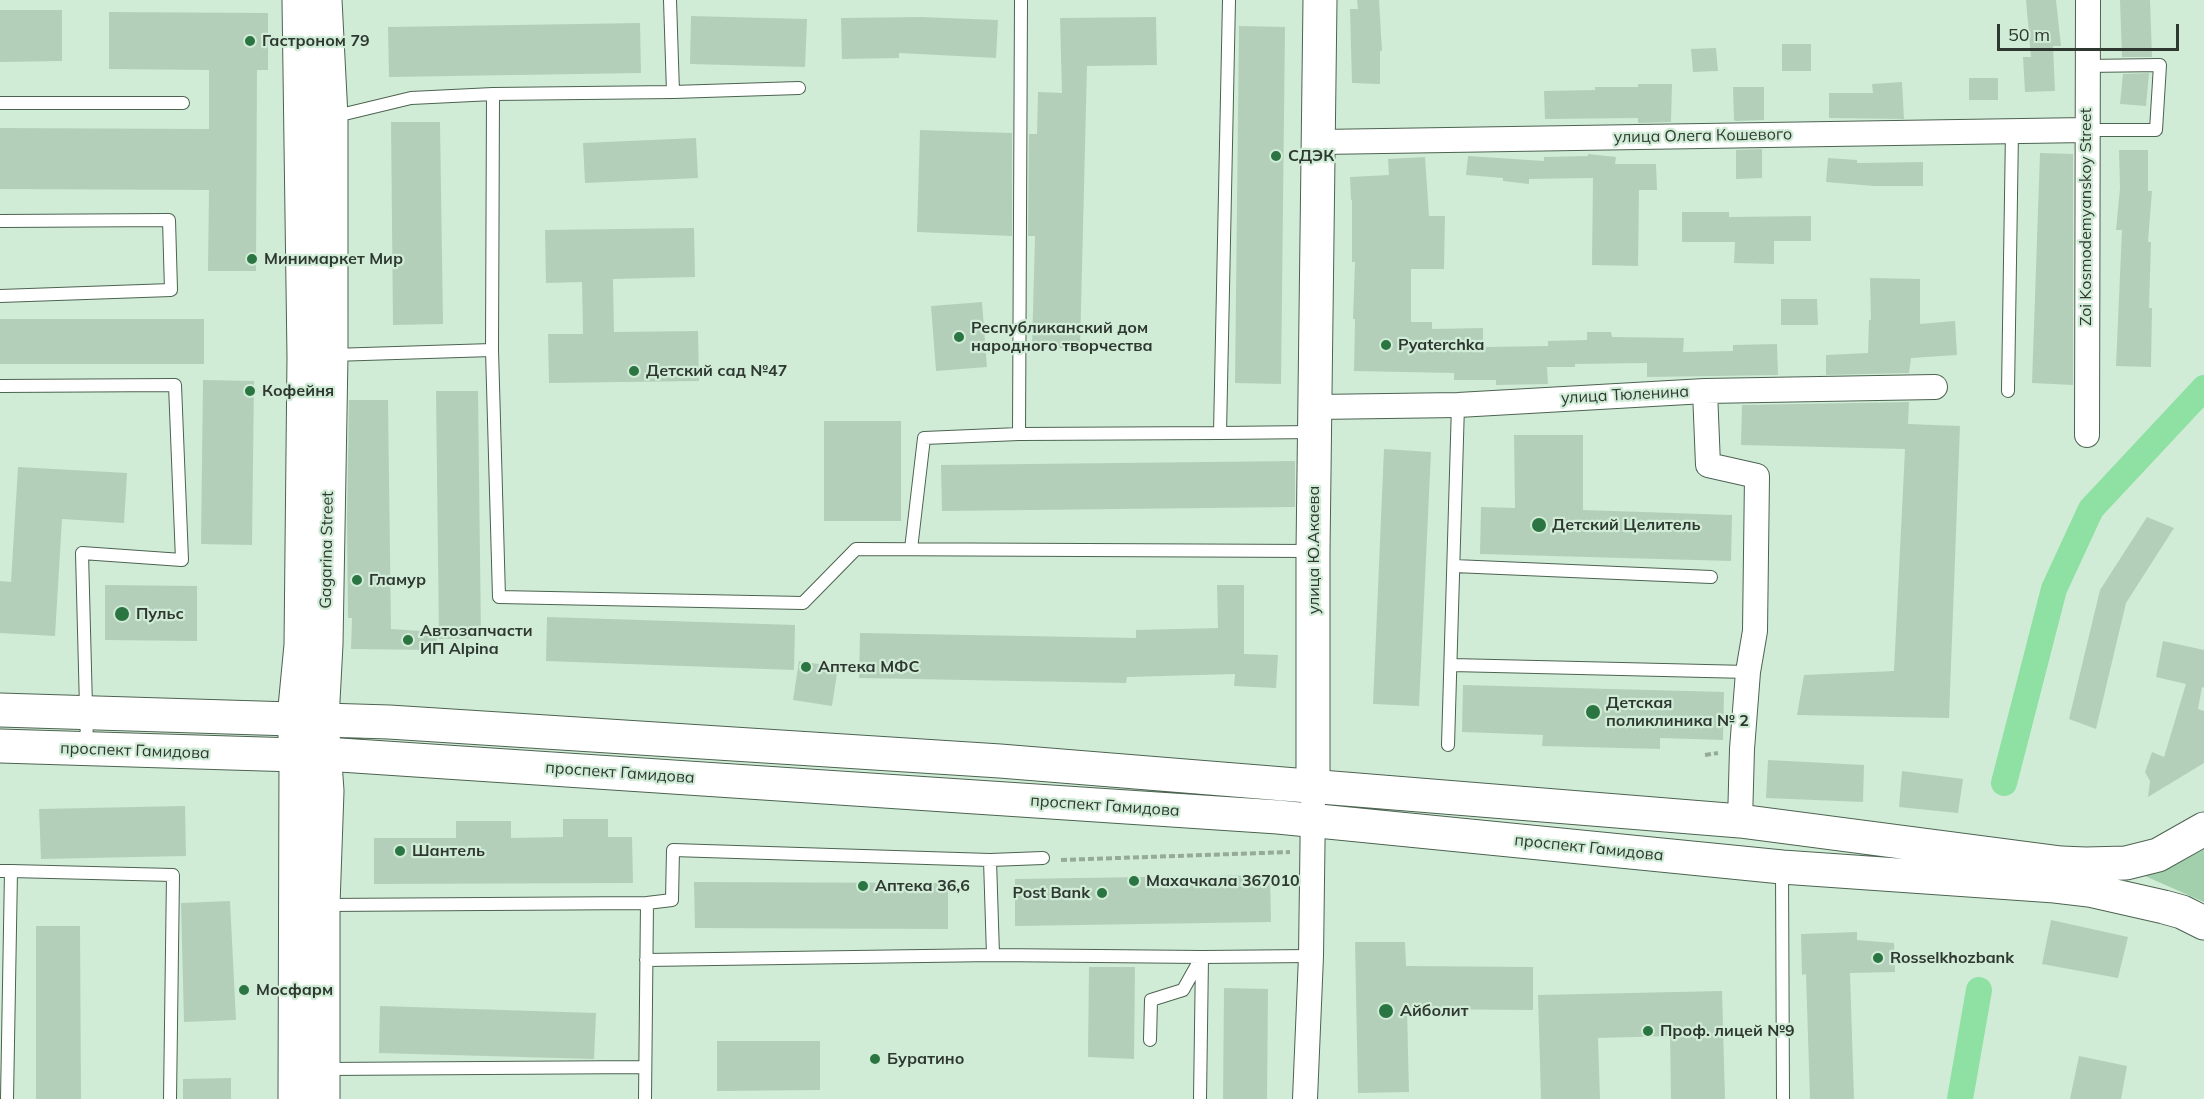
<!DOCTYPE html>
<html>
<head>
<meta charset="utf-8">
<style>
  body { margin:0 }
  #map { position:relative; width:2204px; height:1099px; overflow:hidden; background:#d1ecd6; font-family:Mulish,sans-serif }
  canvas { display:block }
  .scale { position:absolute; left:1997px; top:24px; width:182px; height:27px; box-sizing:border-box; border:3px solid #2e3830; border-top:0; padding-left:8px; font-size:18px; line-height:21px; white-space:nowrap; color:#2e3830; -webkit-text-stroke:4px #d1ecd6; paint-order:stroke }
</style>
</head>
<body>
<div id="map">
<canvas width="2204" height="1099"></canvas>
<div class="scale">50 m</div>
</div>
<script>
const c = document.querySelector('canvas').getContext('2d');
c.lineJoin = 'round';
function paint(path, color) { c.fillStyle = color; c.fill(path, 'evenodd'); }
const poly = rows => new Path2D(rows.map(r => 'M' + r).join(''));
function stroke(path, color, width, dash) { c.strokeStyle = color; c.lineWidth = width; c.lineCap = dash ? 'butt' : 'round'; c.setLineDash(dash || []); c.stroke(path); }
function write(font, color, halo, rows, align = 'center') {
  c.font = font + ' Mulish,sans-serif'; c.lineWidth = 4.5; c.setLineDash([]); c.textBaseline = 'middle'; c.strokeStyle = halo; c.fillStyle = color; for (const [text, x, y, turn = 0] of rows) {
    c.save(); c.translate(x, y); c.rotate((+turn || 0) * Math.PI / 180); c.textAlign = isNaN(turn) ? turn : align; if (halo) c.strokeText(text, 0, 0); c.fillText(text, 0, 0); c.restore();
  }
}
const green = poly([
  [2204,845,2204,902,2145,876,2166,865]
]);
const canal = poly([
  [2004,783,2054,589,2091,509,2204,388],
  [1960,1099,1979,990]
]);
const building = poly([
  [1357,0,1379,0,1382,51,1380,51,1380,84,1352,83,1350,9,1358,9],
  [2026,0,2056,0,2061,46,2053,46,2055,91,2025,92,2023,57,2031,57],
  [2120,0,2150,0,2152,57,2122,57],
  [0,10,62,10,62,61,0,62],
  [109,12,268,13,268,70,257,70,256,271,208,271,209,190,0,189,0,128,209,129,209,70,109,69],
  [691,16,807,19,805,67,690,64],
  [921,17,998,20,996,58,899,53,899,58,842,59,841,18],
  [1156,17,1157,65,1087,66,1080,349,1032,347,1035,236,1028,236,1029,134,1037,134,1038,92,1062,93,1060,18],
  [640,23,641,73,389,77,388,27],
  [1239,26,1285,27,1281,384,1235,383],
  [1782,44,1811,44,1811,71,1782,71],
  [1716,48,1718,71,1693,72,1691,49],
  [2149,73,2146,106,2120,104,2123,74],
  [1969,78,1998,78,1998,100,1969,100],
  [1902,82,1904,119,1829,118,1829,93,1873,93,1872,84],
  [1638,84,1672,84,1671,122,1638,123,1638,118,1545,119,1544,91,1595,90,1595,87,1638,87],
  [1733,87,1764,87,1764,120,1736,121,1734,120],
  [391,122,440,122,443,324,393,325],
  [920,130,1012,133,1012,236,917,232],
  [696,138,698,178,585,183,583,143],
  [1762,149,1762,178,1736,179,1736,150],
  [2119,150,2148,150,2148,191,2152,191,2148,242,2151,242,2149,308,2152,308,2151,367,2116,366,2122,230,2116,230,2120,188],
  [2040,153,2073,154,2073,385,2032,383],
  [1588,154,1616,157,1615,164,1656,164,1657,190,1639,190,1638,266,1592,265,1593,178,1529,179,1529,184,1503,181,1503,178,1466,175,1468,156,1544,161,1544,157,1588,156],
  [1425,157,1429,216,1445,216,1444,269,1411,269,1411,322,1432,322,1432,329,1483,328,1483,347,1548,346,1548,341,1587,340,1587,332,1611,332,1612,337,1684,338,1683,352,1733,351,1733,345,1777,344,1778,375,1647,377,1647,363,1575,364,1575,367,1547,367,1548,384,1496,385,1496,380,1454,380,1454,373,1354,371,1355,319,1353,319,1355,262,1352,262,1352,200,1351,200,1350,177,1389,175,1388,159],
  [1828,158,1857,160,1857,163,1923,162,1923,186,1874,186,1826,182],
  [1682,212,1729,212,1729,217,1811,216,1811,241,1774,241,1774,264,1734,263,1735,242,1682,242],
  [694,228,695,277,613,279,614,332,698,331,699,381,549,383,548,334,583,334,582,282,546,283,545,230],
  [1870,278,1920,279,1920,324,1955,321,1957,355,1911,358,1909,373,1826,375,1826,355,1868,353,1869,320,1871,320],
  [1781,299,1817,299,1818,325,1781,325],
  [982,302,987,367,936,371,931,306],
  [0,319,204,319,204,364,0,364],
  [203,380,254,381,252,545,201,544],
  [436,391,478,391,481,638,439,639],
  [349,400,388,400,391,629,437,632,436,650,351,649,352,618,348,618,347,517],
  [1909,402,1908,424,1960,426,1949,718,1797,715,1804,675,1894,671,1905,449,1741,445,1742,405],
  [824,421,901,421,901,521,824,521],
  [1514,435,1583,435,1583,510,1732,515,1731,561,1480,554,1481,507,1515,508],
  [1384,449,1431,452,1419,706,1373,704],
  [1295,461,1295,507,942,511,941,465],
  [18,467,127,473,124,523,62,519,55,636,0,633,0,581,11,582],
  [2147,517,2174,528,2126,603,2096,729,2069,719,2100,590],
  [105,585,197,586,197,641,105,640],
  [1217,585,1244,585,1244,654,1278,655,1276,688,1234,686,1235,674,1127,677,1126,683,859,678,860,633,1136,638,1136,630,1218,628],
  [547,617,795,625,794,670,546,661],
  [2163,641,2204,650,2204,688,2202,687,2198,709,2204,711,2204,763,2148,797,2150,781,2145,772,2152,752,2164,757,2186,684,2156,677],
  [799,661,838,667,832,706,793,700],
  [1463,685,1724,692,1723,740,1660,738,1660,749,1542,746,1543,735,1462,732],
  [1768,760,1864,765,1863,802,1766,798],
  [1902,771,1963,779,1958,813,1899,807],
  [185,806,186,856,41,859,39,809],
  [563,819,608,819,608,837,632,837,633,883,374,884,374,838,456,838,456,821,511,821,511,838,563,837],
  [1270,875,1271,922,1015,926,1015,879],
  [694,882,948,883,948,929,695,928],
  [230,901,236,1020,184,1022,181,903],
  [2051,920,2128,937,2118,978,2042,964],
  [36,926,80,926,81,1099,36,1099],
  [1857,932,1857,940,1894,943,1895,972,1850,973,1854,1099,1810,1099,1806,974,1802,975,1801,934],
  [1355,942,1405,942,1406,966,1533,967,1533,1010,1407,1009,1409,1092,1358,1093],
  [1089,967,1135,967,1134,1059,1088,1057],
  [1224,988,1268,989,1267,1099,1223,1099],
  [1722,991,1725,1099,1671,1099,1670,1036,1598,1038,1600,1099,1541,1099,1538,995],
  [380,1006,596,1013,594,1059,379,1053],
  [717,1041,820,1041,820,1090,717,1091],
  [2079,1056,2127,1066,2121,1099,2070,1099],
  [231,1078,231,1099,183,1099,183,1079]
]);
const path = poly([
  [1705,755,1718,753],
  [1061,860,1290,852]
]);
const lane = poly([
  [1229,0,1220,433,1314,432],
  [2086,66,2160,65,2156,130,2086,130],
  [673,92,799,88],
  [493,94,673,92,670,0],
  [0,103,183,103],
  [332,117,411,98,493,94,492,350],
  [0,221,169,220,171,290,0,296],
  [332,355,492,350,499,597,803,603,856,549,1312,551],
  [0,386,175,385,182,560,82,553,87,746],
  [2008,391,2012,131],
  [1019,434,1021,0],
  [911,549,924,438,1019,434,1220,433],
  [1454,566,1711,577],
  [1452,665,1748,672],
  [1448,745,1458,405],
  [990,860,1043,858],
  [1782,868,1783,1099],
  [0,871,11,871,7,1099],
  [11,871,173,875,170,1099],
  [324,905,647,903],
  [646,960,993,955,1202,957,1311,956],
  [1150,1040,1151,1000,1183,990,1201,958],
  [325,1069,645,1067],
  [645,1099,647,903,672,900,673,850,990,860,993,955],
  [1200,1099,1202,957]
]);
const street = poly([
  [1320,142,2086,130],
  [1705,391,1708,465,1757,476,1755,631,1748,672,1742,749,1740,821],
  [1316,407,1458,405,1705,391,1935,387],
  [2087,435,2088,0],
  [1305,1099,1311,956,1313,805]
]);
const secondary = poly([
  [1313,785,1313,551,1320,0],
  [295,1099,296,755,294,718,301,645,304,357,299,0],
  [323,1099,323,905,327,791,322,720,326,644,331,355,331,117,325,0]
]);
const primary = poly([
  [0,710,389,722,1000,761,1740,821,2061,863,2086,864,2126,863,2158,855,2204,829],
  [0,746,296,755,325,754,1278,817,1782,867,2055,886,2089,890,2164,907,2182,912,2204,923]
]);
const markers = [
  [250,41,6,"#2b7542"],
  [1276,156,6,"#2b7542"],
  [252,259,6,"#2b7542"],
  [959,337,6,"#2b7542"],
  [1386,345,6,"#2b7542"],
  [634,371,6,"#2b7542"],
  [250,391,6,"#2b7542"],
  [1539,525,8,"#2b7542"],
  [357,580,6,"#2b7542"],
  [122,614,8,"#2b7542"],
  [408,640,6,"#2b7542"],
  [806,667,6,"#2b7542"],
  [1593,712,8,"#2b7542"],
  [400,851,6,"#2b7542"],
  [1134,881,6,"#2b7542"],
  [863,886,6,"#2b7542"],
  [1102,893,6,"#2b7542"],
  [1878,958,6,"#2b7542"],
  [244,990,6,"#2b7542"],
  [1386,1011,8,"#2b7542"],
  [1648,1031,6,"#2b7542"],
  [875,1059,6,"#2b7542"]
];
const poiNames = [
  ["Гастроном 79",262,41],
  ["СДЭК",1288,156],
  ["Минимаркет Мир",264,259],
  ["Республиканский дом",971,328],
  ["народного творчества",971,346],
  ["Pyaterchka",1398,345],
  ["Детский сад №47",646,371],
  ["Кофейня",262,391],
  ["Детский Целитель",1552,525],
  ["Гламур",369,580],
  ["Пульс",136,614],
  ["Автозапчасти",420,631],
  ["ИП Alpina",420,649],
  ["Аптека МФС",818,667],
  ["Детская",1606,703],
  ["поликлиника № 2",1606,721],
  ["Шантель",412,851],
  ["Махачкала 367010",1146,881],
  ["Аптека 36,6",875,886],
  ["Post Bank",1090,893,"right"],
  ["Rosselkhozbank",1890,958],
  ["Мосфарм",256,990],
  ["Айболит",1400,1011],
  ["Проф. лицей №9",1660,1031],
  ["Буратино",887,1059]
];
const streetNames = [
  ["улица Олега Кошевого",1703,136,-1],
  ["Zoi Kosmodemyanskoy Street",2086,217,-90],
  ["улица Тюленина",1625,395,-3],
  ["Gagarina Street",327,550,-89],
  ["улица Ю.Акаева",1314,550,-90],
  ["проспект Гамидова",135,751,2],
  ["проспект Гамидова",620,773,4],
  ["проспект Гамидова",1105,806,4],
  ["проспект Гамидова",1589,848,6]
];
paint(green, '#a2d0ac');
stroke(canal, '#8fe0a3', 26);
paint(building, '#b4cfb9');
stroke(lane, '#4c6350', 14);
stroke(street, '#4c6350', 26);
stroke(secondary, '#4c6350', 35);
stroke(primary, '#4c6350', 35);
stroke(path, '#95aa99', 4, [6, 3]);
stroke(lane, '#fff', 12);
stroke(street, '#fff', 24);
stroke(secondary, '#fff', 33);
stroke(primary, '#fff', 33);
for (const [x, y, r, color] of markers) { const dot = new Path2D(); dot.arc(x, y, r, 0, 2 * Math.PI); c.fillStyle = color; c.fill(dot); stroke(dot, '#d1ecd6', 2); }
write('bold 16px', '#2e3830', '#d1ecd6', poiNames, 'left');
write('16px', '#2e3830', '#d1ecd6', streetNames);
</script>
</body>
</html>
